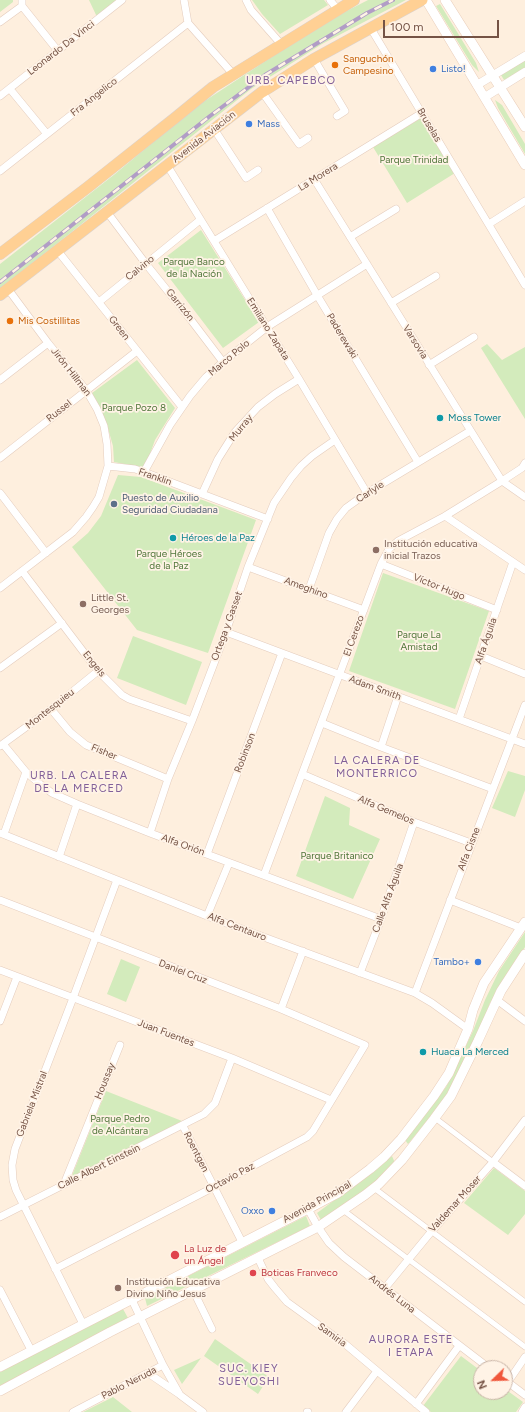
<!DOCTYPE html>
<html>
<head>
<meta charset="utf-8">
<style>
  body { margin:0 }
  #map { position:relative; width:525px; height:1412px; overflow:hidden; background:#feefde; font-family:Figtree,sans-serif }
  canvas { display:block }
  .north { position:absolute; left:473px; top:1360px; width:40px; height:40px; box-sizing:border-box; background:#fff3e6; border:1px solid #c8b3a6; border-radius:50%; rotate:247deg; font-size:11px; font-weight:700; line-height:16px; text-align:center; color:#755345 }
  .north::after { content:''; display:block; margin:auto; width:14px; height:18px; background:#f0573b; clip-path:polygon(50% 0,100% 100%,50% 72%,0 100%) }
  .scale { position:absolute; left:383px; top:20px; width:116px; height:18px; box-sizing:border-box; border:2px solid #755345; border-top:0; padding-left:5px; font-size:12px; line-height:14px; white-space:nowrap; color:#755345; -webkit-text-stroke:3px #fff3e6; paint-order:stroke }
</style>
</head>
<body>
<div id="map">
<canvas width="525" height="1412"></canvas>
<div class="north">N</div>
<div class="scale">100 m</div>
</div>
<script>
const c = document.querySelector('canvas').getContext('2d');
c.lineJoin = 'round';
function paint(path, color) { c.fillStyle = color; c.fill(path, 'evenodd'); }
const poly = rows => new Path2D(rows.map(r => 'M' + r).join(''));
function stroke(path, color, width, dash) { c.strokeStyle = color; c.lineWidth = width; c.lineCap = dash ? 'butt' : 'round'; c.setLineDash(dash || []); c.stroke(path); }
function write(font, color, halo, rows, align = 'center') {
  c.font = font + ' Figtree,sans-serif'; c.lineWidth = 3.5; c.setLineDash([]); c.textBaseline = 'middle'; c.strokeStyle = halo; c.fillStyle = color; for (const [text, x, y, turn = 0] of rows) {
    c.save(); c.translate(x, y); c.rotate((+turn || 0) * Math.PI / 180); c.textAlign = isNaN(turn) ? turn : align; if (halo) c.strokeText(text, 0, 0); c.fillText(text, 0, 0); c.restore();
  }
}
const green = poly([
  [0,0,13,0,13,2,0,12],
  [89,0,118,0,97,17],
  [252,0,324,0,328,5,280,34,262,14],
  [368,0,406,0,322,44,251,89,0,289,0,264,115,174,194,108,287,47,337,16],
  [440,4,476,63,479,72,472,65,436,6],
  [525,60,525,68,504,80,501,75],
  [495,100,502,105,525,144,525,154,498,108],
  [421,118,455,173,407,203,373,147],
  [201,230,259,322,223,348,158,263],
  [487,344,502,360,525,347,525,419,481,348],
  [137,360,175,408,155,440,145,468,114,462,113,446,107,425,92,393],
  [118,475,141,477,256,520,208,653,137,630,72,547,88,533,101,516],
  [383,573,489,611,455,709,349,671],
  [133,636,202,662,186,705,117,678],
  [508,771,525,776,525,790,515,817,492,808],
  [325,796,350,808,349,825,380,839,353,899,296,876],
  [525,932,525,947,490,1003,477,1038,449,1094,408,1144,405,1140,446,1087,473,1031,485,1000,499,971],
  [121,959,140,967,126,1002,107,994],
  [106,1091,182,1121,71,1178],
  [392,1156,395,1163,362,1194,321,1220,317,1213,367,1176],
  [494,1168,525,1191,525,1214,508,1235,464,1203],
  [306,1216,310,1226,147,1306,145,1298],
  [123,1309,128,1318,0,1386,0,1371],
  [215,1339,269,1377,258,1394,204,1356],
  [461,1356,481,1371,481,1392,505,1392,505,1389,523,1402,516,1412,431,1412,423,1406],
  [201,1358,182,1384,174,1370],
  [113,1397,132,1412,83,1412]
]);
const pedestrian = poly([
  [435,1118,493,1162],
  [374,1188,525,1302],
  [343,1210,525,1347]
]);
const minor = poly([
  [22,0,22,6,58,51],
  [184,0,188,23,233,74],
  [246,0,251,10,281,44],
  [330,0,338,10],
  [0,22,22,6],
  [370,27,525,285],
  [314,59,345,111,337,116],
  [10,89,47,134],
  [262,92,299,144,308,138],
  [0,96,122,0],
  [214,129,246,178,258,170],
  [167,165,299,379,367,493],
  [0,171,188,23],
  [314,179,502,481,525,497],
  [267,208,317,295,418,462],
  [107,212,146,264,191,320,223,362],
  [489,224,525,201],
  [350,237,396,209],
  [214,241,422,113],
  [57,250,182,407],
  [99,302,200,220],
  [391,303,436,276],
  [429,365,474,337],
  [0,380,48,343],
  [0,458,137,351],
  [108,466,135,469,144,472,268,519],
  [144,472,170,425,190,396,206,377,223,362,267,327,367,264],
  [0,493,46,553],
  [202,494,218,459,235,432,258,407,275,394,299,379],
  [445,516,525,570],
  [381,564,497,610],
  [248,567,364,610],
  [22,571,98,671,122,695,129,699,192,721],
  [0,588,73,532,86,517,93,507,99,497,108,466,107,444,104,426,97,409,86,390,48,343,8,289],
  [309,589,329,533,337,519,346,508,367,493,470,431],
  [226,632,525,744],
  [481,656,525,674],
  [0,668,62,623],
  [51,709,70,732,86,745,168,779],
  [459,719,513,562],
  [322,723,381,747,493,789],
  [3,744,26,772,40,784,52,793,77,804,150,833,381,919],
  [0,746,51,709,98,671],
  [381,747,398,696],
  [302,774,414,822,471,843],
  [0,833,207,916,415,993,432,1003,468,1029],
  [150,833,168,779,192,721,226,632,248,567,274,503,291,478,301,466,312,456,335,440],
  [4,834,26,772],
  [207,854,282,653],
  [59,857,77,804],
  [264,875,381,564,389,549,398,541,445,516,502,481,522,468,525,463],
  [0,900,281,1009,365,1045,313,1131,307,1137,214,1187,55,1269],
  [450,900,521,928],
  [207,916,229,863],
  [0,970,232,1058,331,1100],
  [360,973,381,919,414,822],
  [415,993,525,705],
  [497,1000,525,1021],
  [281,1009,303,951],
  [0,1021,17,977],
  [183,1126,242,1242],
  [493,1162,525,1186],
  [64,1184,120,1045],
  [308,1209,318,1227,329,1243,344,1257,489,1368],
  [0,1217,204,1114,215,1103,232,1058],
  [258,1258,268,1279,275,1288,287,1302,345,1344,426,1412],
  [385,1288,431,1232,493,1162,525,1120],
  [0,1290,31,1350],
  [193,1290,212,1329],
  [132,1300,163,1365,180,1395,203,1412],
  [83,1324,16,1190,13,1180,12,1165,15,1149,73,998,117,880],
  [148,1373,179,1394],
  [505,1380,525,1395],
  [508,1382,525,1357],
  [416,1404,459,1346],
  [73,1412,163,1365],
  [307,1412,308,1412],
  [346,1412,377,1371],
  [522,1412,525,1407]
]);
const tertiary = poly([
  [477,85,525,56],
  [485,97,525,72]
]);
const secondary = poly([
  [426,0,525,165],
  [445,0,525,127],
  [0,1367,308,1209,338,1193,370,1169,384,1157,401,1139,434,1096,449,1073,468,1029,473,1010,484,983,525,922],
  [0,1391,110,1332,318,1227,365,1195,379,1184,402,1160,434,1119,451,1096,478,1041,501,991,525,954]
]);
const primary = poly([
  [0,254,88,187,175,118,213,87,354,0],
  [0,295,262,92,314,59,422,0]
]);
const rail = poly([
  [0,282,210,116,265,75,367,13,393,0]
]);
const markers = [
  [335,65,4,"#e8710a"],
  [433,69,4,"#3f7fe0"],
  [249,124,4,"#3f7fe0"],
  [10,321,4,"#e8710a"],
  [440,418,4,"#0f9aa8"],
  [114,504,4,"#5c6f8a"],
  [173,538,4,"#0f9aa8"],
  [376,550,4,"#8d6e63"],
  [83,604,4,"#8d6e63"],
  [478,962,4,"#3f7fe0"],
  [423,1052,4,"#0f9aa8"],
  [272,1211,4,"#3f7fe0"],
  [175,1255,5,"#e0444e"],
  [253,1273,4,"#e0444e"],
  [118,1288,4,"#8d6e63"]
];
const streetNames = [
  ["Leonardo Da Vinci",61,48,-38],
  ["Fra Angelico",94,97,-38],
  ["Bruselas",429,125,59],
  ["Avenida Aviación",204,137,-38],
  ["La Morera",318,177,-32],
  ["Calvino",140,268,-39],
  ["Garrizón",180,305,51],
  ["Green",119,328,52],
  ["Emiliano Zapata",268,329,58],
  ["Paderewski",342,336,59],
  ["Varsovia",415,342,58],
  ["Marco Polo",229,358,-40],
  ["Jirón Hillman",71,372,52],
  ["Russel",59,411,-38],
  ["Murray",241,428,-51],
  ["Franklin",155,477,19],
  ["Carlyle",370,492,-33],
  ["Víctor Hugo",439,587,22],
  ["Ameghino",306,588,20],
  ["Ortega y Gasset",227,626,-70],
  ["El Cerezo",354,636,-70],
  ["Alfa Águila",486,641,-71],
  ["Engels",94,664,51],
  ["Adam Smith",375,688,20],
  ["Montesquieu",50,709,-38],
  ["Fisher",104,752,22],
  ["Robinson",245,753,-69],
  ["Alfa Gemelos",386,810,23],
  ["Alfa Orión",183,845,20],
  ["Alfa Cisne",469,849,-69],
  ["Calle Alfa Águila",388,898,-70],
  ["Alfa Centauro",237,927,21],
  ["Daniel Cruz",183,972,21],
  ["Juan Fuentes",166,1033,21],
  ["Houssay",105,1081,-68],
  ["Gabriela Mistral",32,1104,-69],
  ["Roentgen",196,1152,63],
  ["Calle Albert Einstein",99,1167,-26],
  ["Octavio Paz",230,1178,-28],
  ["Avenida Principal",317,1202,-29],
  ["Valdemar Moser",455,1204,-48],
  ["Andrés Luna",392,1294,38],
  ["Samiria",332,1335,36],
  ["Pablo Neruda",129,1383,-27]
];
const foodNames = [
  ["Sanguchón",343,59],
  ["Campesino",343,71],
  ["Mis Costillitas",18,321]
];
const shopNames = [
  ["Listo!",441,69],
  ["Mass",257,124],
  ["Tambo+",470,962,"right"],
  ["Oxxo",264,1211,"right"]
];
const parkNames = [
  ["Parque Trinidad",414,160],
  ["Parque Banco",194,262],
  ["de la Nación",194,274],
  ["Parque Pozo 8",134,408],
  ["Parque Héroes",169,554],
  ["de la Paz",169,566],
  ["Parque La",419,635],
  ["Amistad",419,647],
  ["Parque Britanico",337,856],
  ["Parque Pedro",120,1119],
  ["de Alcántara",120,1131]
];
const cultureNames = [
  ["Moss Tower",448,418],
  ["Héroes de la Paz",181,538],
  ["Huaca La Merced",431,1052]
];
const serviceNames = [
  ["Puesto de Auxilio",122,498],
  ["Seguridad Ciudadana",122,510]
];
const educationNames = [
  ["Institución educativa",384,544],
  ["inicial Trazos",384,556],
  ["Little St.",91,598],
  ["Georges",91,610],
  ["Institución Educativa",126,1282],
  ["Divino Niño Jesus",126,1294]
];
const healthNames = [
  ["La Luz de",184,1249],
  ["un Ángel",184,1261],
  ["Boticas Franveco",261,1273]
];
const neighbourhoodNames = [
  ["URB. CAPEBCO",291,81],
  ["LA CALERA DE",377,761],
  ["MONTERRICO",377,774],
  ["URB. LA CALERA",79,776],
  ["DE LA MERCED",79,789],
  ["AURORA ESTE",411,1340],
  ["I ETAPA",411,1353],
  ["SUC. KIEY",249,1369],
  ["SUEYOSHI",249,1382]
];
paint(green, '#d3ebbc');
stroke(pedestrian, '#e4ccbd', 6);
stroke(minor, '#e4ccbd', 8);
stroke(tertiary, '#e4ccbd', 9);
stroke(secondary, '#e9cdba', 10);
stroke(primary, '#dbd2cf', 12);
stroke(pedestrian, '#fff', 5);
stroke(minor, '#fff', 7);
stroke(tertiary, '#fff', 8);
stroke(secondary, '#fff', 9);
stroke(primary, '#ffd094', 11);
stroke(rail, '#b19dc6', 4);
stroke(rail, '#fff3e6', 2.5, [8]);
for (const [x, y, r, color] of markers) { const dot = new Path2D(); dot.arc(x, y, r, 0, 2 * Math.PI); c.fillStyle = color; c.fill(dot); stroke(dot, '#fff3e6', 1.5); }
write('10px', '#755345', '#fff3e6', streetNames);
write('10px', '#c56008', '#fff3e6', foodNames, 'left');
write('10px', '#366cbe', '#fff3e6', shopNames, 'left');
write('10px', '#50763a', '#fff3e6', parkNames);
write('10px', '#0d838f', '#fff3e6', cultureNames, 'left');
write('10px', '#4e5e75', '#fff3e6', serviceNames, 'left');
write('10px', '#785e54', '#fff3e6', educationNames, 'left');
write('10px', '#be3a42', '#fff3e6', healthNames, 'left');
c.letterSpacing = '1px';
write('11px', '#826099', '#fff3e6', neighbourhoodNames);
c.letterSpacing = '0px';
</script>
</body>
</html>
